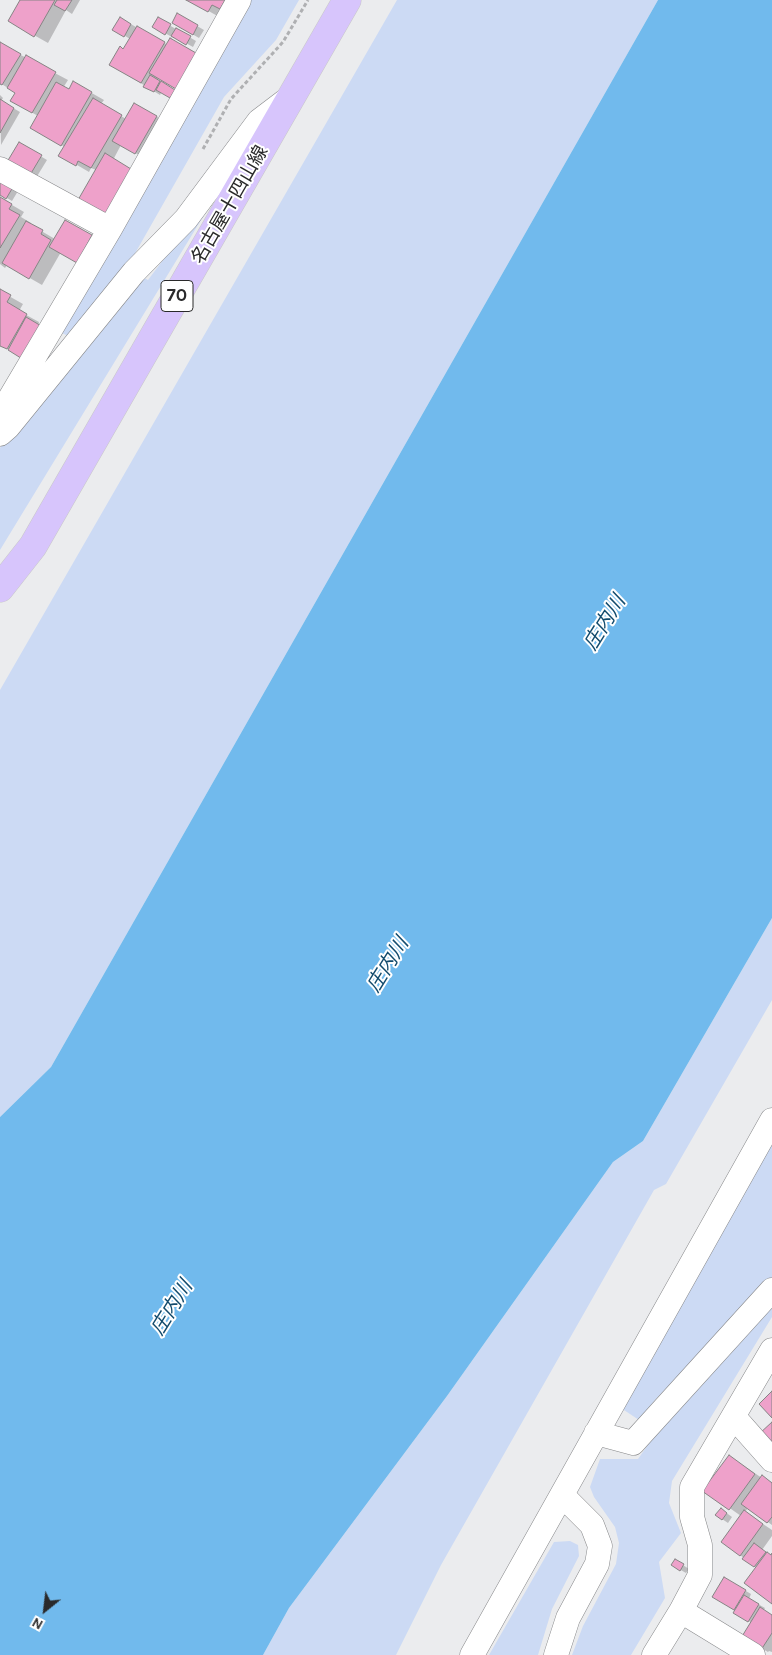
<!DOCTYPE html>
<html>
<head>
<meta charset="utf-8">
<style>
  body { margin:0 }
  #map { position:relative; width:772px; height:1655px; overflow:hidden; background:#ebecee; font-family:Karla,sans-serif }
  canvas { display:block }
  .north { position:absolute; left:20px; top:1585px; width:50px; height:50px; -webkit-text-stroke:4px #fff; paint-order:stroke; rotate:209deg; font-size:14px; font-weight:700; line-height:20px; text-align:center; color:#2a2a2b }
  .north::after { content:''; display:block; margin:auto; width:18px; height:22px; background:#2a2a2b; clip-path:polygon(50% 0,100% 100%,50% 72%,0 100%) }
</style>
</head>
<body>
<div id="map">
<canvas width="772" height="1655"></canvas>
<div class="north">N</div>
</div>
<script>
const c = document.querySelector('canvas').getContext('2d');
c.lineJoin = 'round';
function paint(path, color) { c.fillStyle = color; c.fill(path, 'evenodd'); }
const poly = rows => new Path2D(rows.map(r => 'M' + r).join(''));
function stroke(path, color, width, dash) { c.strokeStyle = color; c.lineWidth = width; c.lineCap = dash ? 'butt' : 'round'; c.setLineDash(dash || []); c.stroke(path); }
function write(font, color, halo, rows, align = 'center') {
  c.font = font + ' Karla,"Noto Sans JP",sans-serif'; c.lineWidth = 4; c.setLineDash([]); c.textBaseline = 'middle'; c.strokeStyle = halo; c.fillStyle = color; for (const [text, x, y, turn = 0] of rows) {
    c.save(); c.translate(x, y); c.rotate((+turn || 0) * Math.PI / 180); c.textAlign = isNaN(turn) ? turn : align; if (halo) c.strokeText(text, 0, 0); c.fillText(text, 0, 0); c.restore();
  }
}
const green = poly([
  [245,0,299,0,276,40,224,97,125,271,68,336,58,331],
  [397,0,658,0,51,1067,0,1117,0,690],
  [208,200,212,202,0,550,0,448,11,432,137,274,148,280],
  [772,918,772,1000,666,1184,654,1190,441,1565,396,1655,263,1655,289,1608,447,1396,613,1162,643,1141],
  [772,1142,772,1277,655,1400,639,1420,621,1408],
  [772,1306,772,1317,672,1481,669,1503,681,1533,659,1562,665,1598,631,1655,572,1655,583,1626,616,1564,619,1543,615,1527,594,1497,590,1487,600,1459,638,1459,669,1415],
  [570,1541,578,1545,579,1556,552,1609,538,1655,489,1655,554,1542]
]);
const water = poly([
  [658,0,772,0,772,918,643,1141,613,1162,447,1396,289,1608,263,1655,0,1655,0,1117,51,1067]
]);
const shadow = poly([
  [21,0,80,0,72,14,66,10,48,43,9,21],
  [189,0,242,0,221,18],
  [178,15,204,30,199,38,173,23],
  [120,18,168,45,172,37,154,27,159,19,196,41,193,47,173,36,171,40,158,81,180,94,177,100,162,91,160,95,111,65,124,50,130,39,114,29],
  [0,44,68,80,63,88,69,91,74,83,104,100,101,104,126,119,135,104,169,124,148,160,121,145,113,160,96,170,91,168,89,172,60,155,65,147,31,128,38,116,12,101,16,93,0,83],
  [0,95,3,98,1,101,20,112,1,145],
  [20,144,47,160,36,178,9,162],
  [2,182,18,191,12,201,0,194,0,185],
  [0,198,24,212,21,217,31,223,31,225,55,239,65,221,104,244,61,252,42,285,7,265,5,268,0,264],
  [0,291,23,304,19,311,39,322,31,362,0,344],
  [729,1456,762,1478,772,1482,772,1525,748,1508,745,1512,772,1530,772,1536,762,1550,771,1556,772,1555,772,1602,757,1568,740,1555,741,1516,704,1490],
  [721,1509,732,1517,728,1523,722,1519],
  [675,1560,689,1569,686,1573,672,1565],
  [724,1578,751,1594,749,1599,765,1608,763,1611,772,1616,772,1652,769,1651,768,1652,743,1637,752,1623,735,1613,737,1610,714,1596]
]);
const building = poly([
  [20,0,55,0,34,37,8,21,20,0],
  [57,0,72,0,65,11,54,5,57,0],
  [186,0,225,0,220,9,212,5,208,12,186,0],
  [177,13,198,25,193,35,172,23,177,13],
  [120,17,131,24,124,37,112,30,120,17],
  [158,17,171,24,165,35,152,27,158,17],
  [137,26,165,42,141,83,109,65,120,46,123,49,137,26],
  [176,28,191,36,186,45,171,36,176,28],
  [170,38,196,53,176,89,149,73,170,38],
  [0,42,21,54,2,85,0,84,0,42],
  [26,55,56,72,32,113,10,101,15,93,7,88,26,55],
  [150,75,160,81,154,92,143,87,150,75],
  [73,81,92,92,61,146,30,128,56,82,69,89,73,81],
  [161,81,175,90,170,98,156,90,161,81],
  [93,98,122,115,91,168,78,161,76,166,58,156,93,98],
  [0,99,14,108,0,133,0,99],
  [134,103,157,116,135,154,112,141,134,103],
  [19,142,42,155,30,175,7,162,19,142],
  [105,153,131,169,105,215,78,200,105,153],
  [2,180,13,187,6,199,0,195,0,183,2,180],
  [0,197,12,204,9,209,20,215,0,248,0,197],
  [65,220,92,235,77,263,49,247,65,220],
  [26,221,43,230,41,234,51,240,29,279,2,263,26,221],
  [0,289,11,295,7,302,27,314,7,349,0,346,0,289],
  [26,317,43,327,24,360,8,350,26,317],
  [772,1391,772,1418,759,1404,772,1391],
  [772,1422,772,1447,759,1434,772,1422],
  [729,1455,755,1474,729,1510,702,1491,729,1455],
  [762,1475,772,1483,772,1517,767,1523,741,1504,762,1475],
  [721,1508,727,1513,722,1520,715,1515,721,1508],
  [744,1510,763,1524,740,1556,721,1542,744,1510],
  [754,1543,766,1552,754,1567,742,1559,754,1543],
  [767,1552,771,1555,772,1553,772,1604,744,1583,767,1552],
  [675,1559,684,1564,680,1571,671,1565,675,1559],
  [724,1577,746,1590,734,1610,712,1597,724,1577],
  [744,1595,759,1604,748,1622,733,1613,744,1595],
  [760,1607,772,1615,772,1633,761,1650,741,1638,760,1607]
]);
const path = poly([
  [203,149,231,99,283,42,308,0]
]);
const street = poly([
  [0,169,110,229],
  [0,415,110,229,239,0],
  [0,434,8,427,134,272,186,219,259,121,288,99],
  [734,1417,772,1460],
  [596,1433,633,1443,772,1290],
  [681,1611,753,1655],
  [472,1655,772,1120],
  [556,1655,568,1618,597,1564,600,1546,592,1525,562,1495],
  [654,1655,681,1611,700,1575,700,1545,692,1517,692,1487,772,1350]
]);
const primary = poly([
  [0,588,33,546,347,0]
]);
const shields = [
  [177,296,32]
];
const shieldNames = [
  ["70",177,296]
];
const streetNames = [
  ["名古屋十四山線",230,205,-60]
];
const waterNames = [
  ["庄内川",605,623,-58],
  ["庄内川",388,965,-58],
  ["庄内川",172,1308,-58]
];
paint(green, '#ccdaf4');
paint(water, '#71baed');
paint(shadow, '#0003');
paint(building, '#eea1ca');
stroke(building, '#868484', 1);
stroke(street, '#868789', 25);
stroke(primary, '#c8c8c8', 29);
stroke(path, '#afb0b2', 3, [4, 2.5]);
stroke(street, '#fff', 24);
stroke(primary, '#d7c5fc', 28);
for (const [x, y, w] of shields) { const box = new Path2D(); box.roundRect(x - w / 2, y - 15.5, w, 31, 4); c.fillStyle = '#fff'; c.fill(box); stroke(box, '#2a2a2b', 1); }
write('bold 18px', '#2a2a2b', null, shieldNames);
write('19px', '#2a2a2b', '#fff', streetNames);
write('italic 20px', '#124b6d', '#fff', waterNames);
</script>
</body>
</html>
